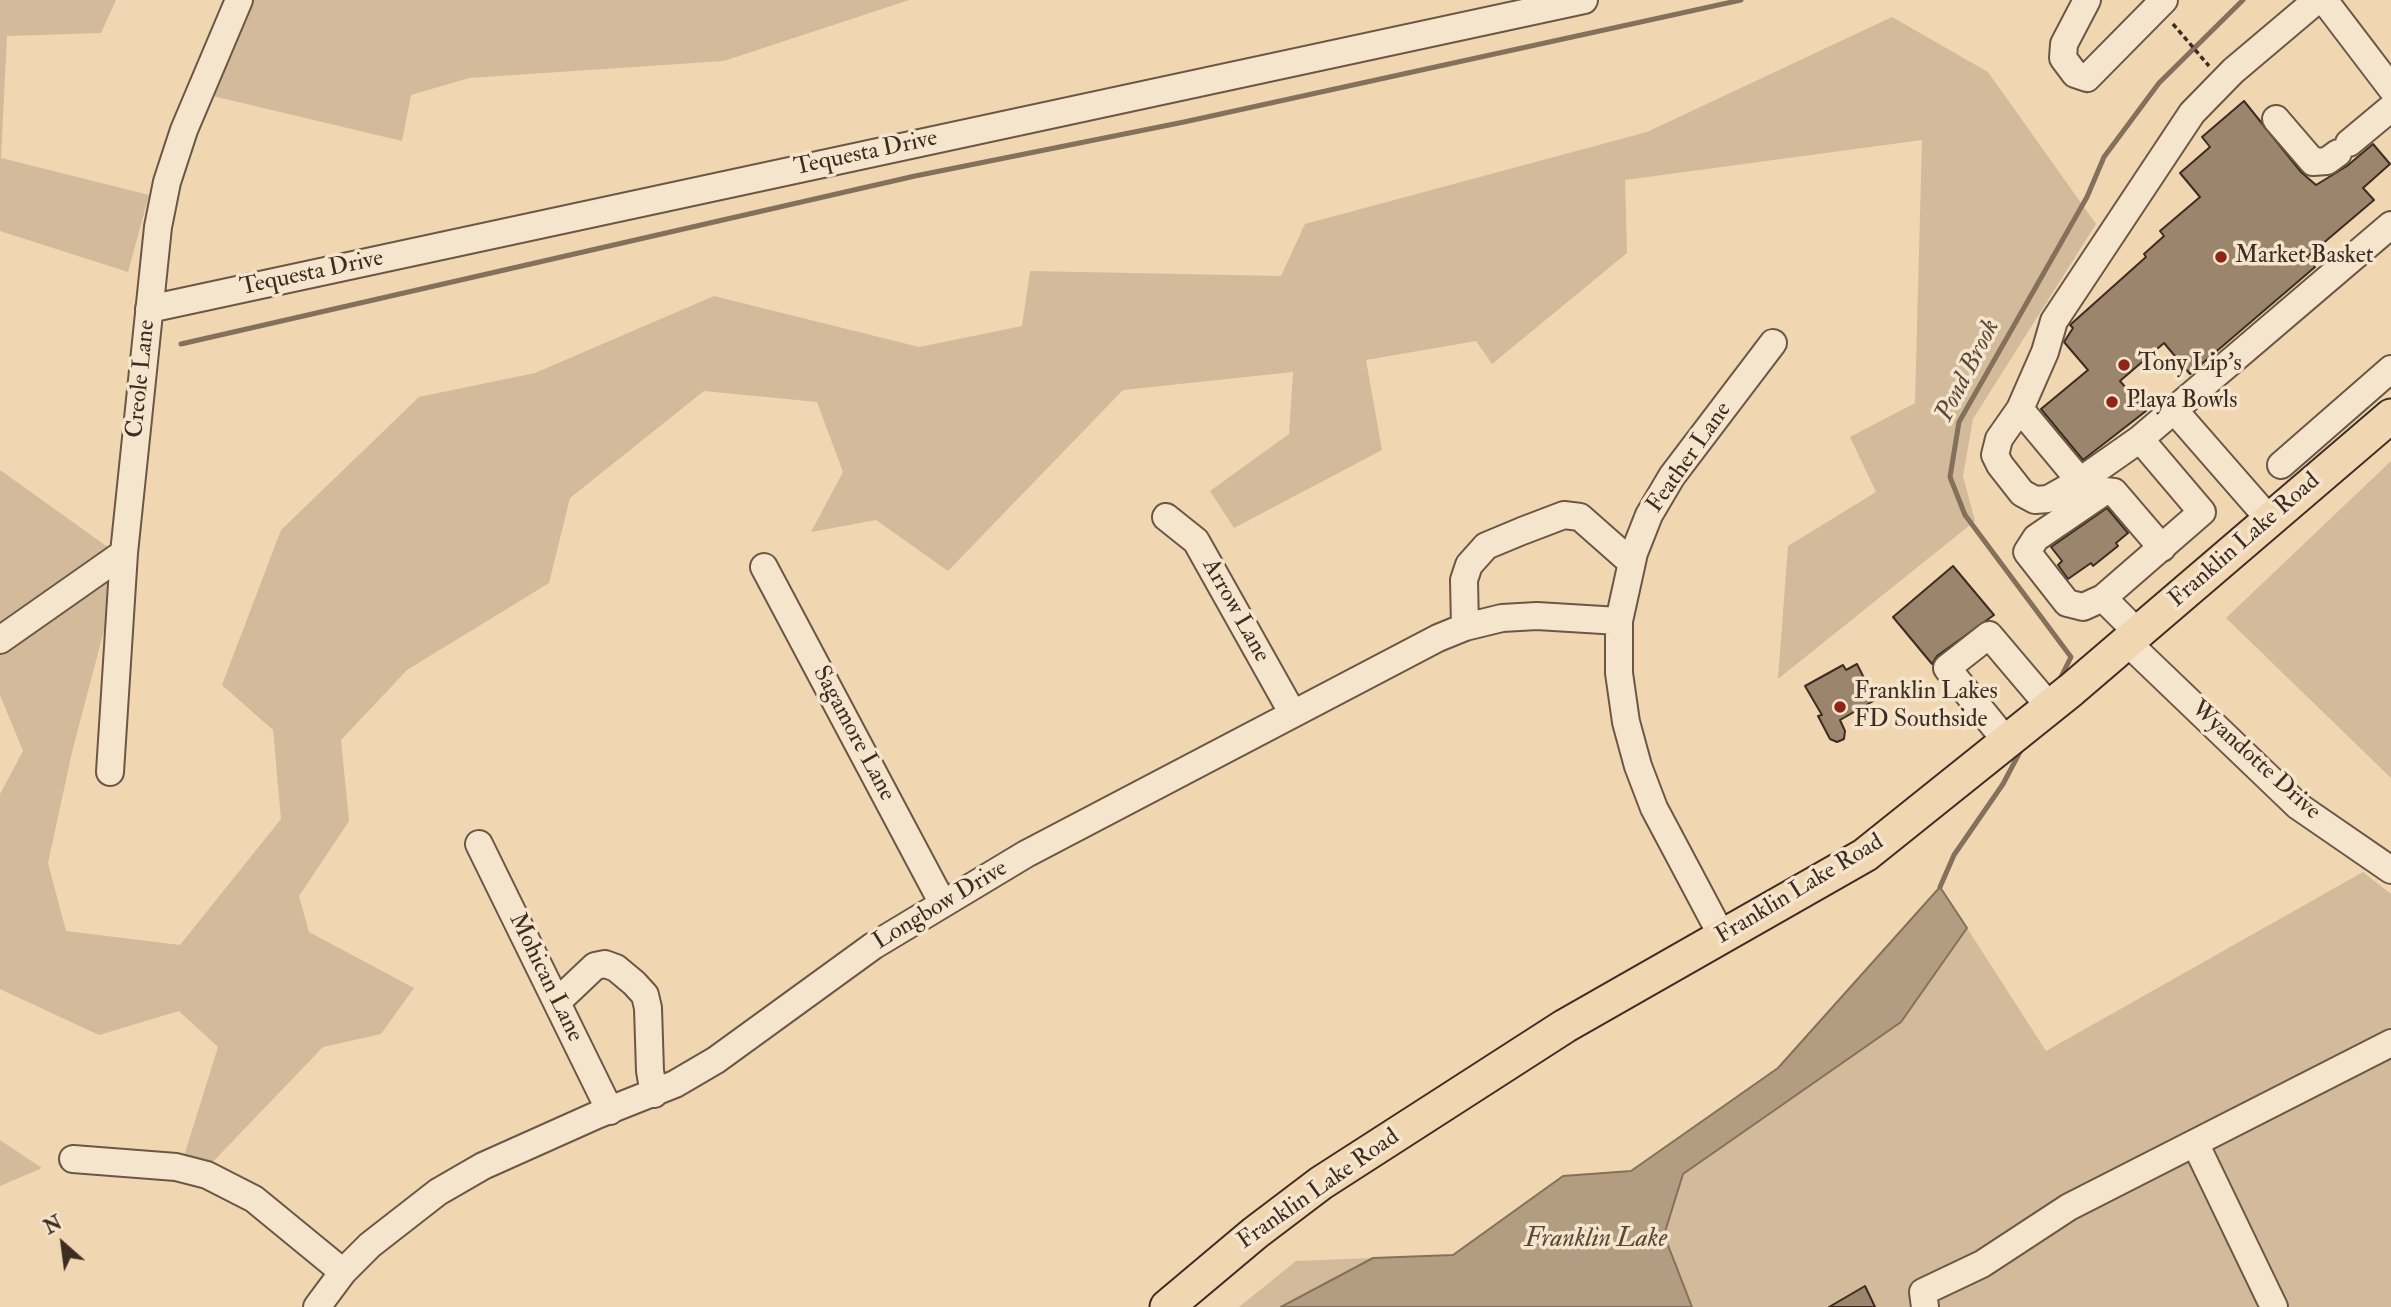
<!DOCTYPE html>
<html>
<head>
<meta charset="utf-8">
<style>
  body { margin:0 }
  #map { position:relative; width:2391px; height:1307px; overflow:hidden; background:#f0d7b2; font-family:"IM FELL Double Pica",serif }
  canvas { display:block }
  .north { position:absolute; left:28px; top:1209px; width:70px; height:70px; -webkit-text-stroke:5px #f5e5cd; paint-order:stroke; rotate:332deg; font-size:19px; font-weight:700; line-height:28px; text-align:center; color:#3e2c22 }
  .north::after { content:''; display:block; margin:auto; width:24px; height:32px; background:#3e2c22; clip-path:polygon(50% 0,100% 100%,50% 72%,0 100%) }
</style>
</head>
<body>
<div id="map">
<canvas width="2391" height="1307"></canvas>
<div class="north">N</div>
</div>
<script>
const c = document.querySelector('canvas').getContext('2d');
c.lineJoin = 'round';
function paint(path, color) { c.fillStyle = color; c.fill(path, 'evenodd'); }
const poly = rows => new Path2D(rows.map(r => 'M' + r).join(''));
function stroke(path, color, width, dash) { c.strokeStyle = color; c.lineWidth = width; c.lineCap = dash ? 'butt' : 'round'; c.setLineDash(dash || []); c.stroke(path); }
function write(font, color, halo, rows, align = 'center') {
  c.font = font + ' "IM FELL Double Pica",serif'; c.lineWidth = 7; c.setLineDash([]); c.textBaseline = 'middle'; c.strokeStyle = halo; c.fillStyle = color; for (const [text, x, y, turn = 0] of rows) {
    c.save(); c.translate(x, y); c.rotate((+turn || 0) * Math.PI / 180); c.textAlign = isNaN(turn) ? turn : align; if (halo) c.strokeText(text, 0, 0); c.fillText(text, 0, 0); c.restore();
  }
}
const green = poly([
  [0,0,116,0,101,33,7,36,1,158,149,195,128,272,0,231],
  [251,0,909,0,724,61,469,78,411,95,402,141,196,92],
  [1892,17,1988,72,2096,224,1973,419,1963,476,1975,521,1778,679,1788,546,1876,492,1850,437,1915,403,1922,140,1625,180,1627,253,1492,364,1476,341,1366,360,1382,450,1234,528,1210,491,1289,434,1293,372,1123,390,948,571,876,520,811,532,843,472,817,402,704,391,570,498,549,583,407,670,341,740,349,821,299,896,309,932,414,988,381,1034,323,1047,204,1171,180,1169,218,1047,179,1011,99,1035,0,989,0,794,23,751,0,695,0,470,123,558,72,752,48,863,66,931,180,945,281,819,273,730,222,685,281,530,419,397,535,373,714,296,919,347,1022,326,1030,271,1281,276,1305,224,1647,132],
  [2391,461,2391,778,2226,618],
  [2363,872,2391,894,2391,1307,1692,1307,1664,1235,1683,1173,1901,1022,1967,928,2046,1051],
  [0,1140,42,1168,0,1186],
  [1373,1258,1281,1307,1239,1307,1296,1261]
]);
const water = poly([
  [1940,887,1967,928,1901,1022,1683,1174,1664,1235,1692,1307,1281,1307,1373,1258,1453,1255,1563,1176,1631,1171,1778,1068,1940,887]
]);
const stream = poly([
  [181,344,915,176,1184,122,1741,0],
  [2059,681,2071,657,1965,515,1950,477,1959,422,2087,197,2104,157,2159,83,2243,0],
  [1940,887,1954,855,2003,784,2022,748]
]);
const building = poly([
  [2244,101,2301,172,2316,185,2347,166,2373,144,2390,164,2363,188,2374,200,2307,257,2315,267,2190,374,2164,343,2120,381,2146,411,2083,460,2041,409,2088,370,2064,342,2073,328,2070,325,2146,257,2144,254,2164,236,2160,231,2200,197,2180,173,2210,147,2202,137,2244,101],
  [2107,508,2128,533,2116,543,2118,546,2093,566,2091,563,2068,579,2058,565,2062,561,2051,547,2107,508],
  [1953,566,1994,615,1937,656,1932,664,1893,617,1953,566],
  [1857,664,1875,700,1840,720,1845,731,1844,739,1837,742,1830,739,1818,716,1822,715,1805,686,1843,665,1846,670,1857,664],
  [1865,1286,1875,1307,1829,1307,1865,1286]
]);
const path = poly([
  [2173,24,2209,66]
]);
const minor = poly([
  [2087,0,2064,44,2063,58,2075,74,2087,78,2164,0],
  [2317,0,2233,71,2192,113,2054,321,2045,352,2020,409,1999,439,1995,455,2000,465,2022,493,2035,500,2048,499,2080,481,2140,439,2391,225],
  [2324,0,2391,88],
  [2276,119,2313,162,2327,161,2338,153],
  [2349,143,2391,108],
  [149,309,1584,0],
  [2020,409,2080,481],
  [2174,410,2270,520],
  [2281,465,2391,369],
  [1166,517,1196,541,1293,714],
  [764,567,942,902],
  [2103,598,2083,607,2067,603,2027,552,2036,538,2105,491,2114,492,2162,548],
  [1465,627,1464,580,1469,565,1486,546,1522,531,1564,515,1580,517,1631,562],
  [2138,633,2103,598,2202,512,2140,439],
  [0,640,124,553],
  [2127,642,2298,806,2391,870],
  [2007,742,1947,668,1989,635,2050,707],
  [110,772,124,553,158,227,167,182,184,130,239,0],
  [479,844,610,1111],
  [1723,938,1654,808,1638,766,1626,722,1619,673,1619,621,1634,553,1649,515,1672,476,1773,343],
  [557,1002,595,966,605,964,616,968,634,983,645,995,648,1008,650,1071,654,1094],
  [2195,1143,2274,1307],
  [73,1159,176,1167,207,1175,254,1199,343,1272],
  [317,1307,343,1272,370,1245,438,1192,483,1166,597,1115,675,1084,716,1060,873,946,1026,854,1438,638,1465,627,1502,618,1537,616,1619,621],
  [1925,1307,1923,1292,1982,1264,2069,1207,2391,1043]
]);
const major = poly([
  [1167,1307,1255,1233,1321,1183,1565,1026,1865,855,2071,690,2391,416]
]);
const markers = [
  [2221,257,7,"#8f2418"],
  [2124,365,7,"#8f2418"],
  [2112,402,7,"#8f2418"],
  [1840,707,7,"#8f2418"]
];
const streetNames = [
  ["Tequesta Drive",866,154,-12],
  ["Tequesta Drive",312,274,-12],
  ["Creole Lane",142,379,-84],
  ["Feather Lane",1690,458,-55],
  ["Franklin Lake Road",2245,541,-41],
  ["Arrow Lane",1235,611,61],
  ["Sagamore Lane",853,734,62],
  ["Wyandotte Drive",2255,761,42],
  ["Franklin Lake Road",1800,890,-31],
  ["Longbow Drive",941,906,-31],
  ["Mohican Lane",545,978,64],
  ["Franklin Lake Road",1319,1190,-35]
];
const poiNames = [
  ["Market Basket",2235,257],
  ["Tony Lip's",2138,365],
  ["Playa Bowls",2126,402],
  ["Franklin Lakes",1854,693],
  ["FD Southside",1854,721]
];
const waterNames = [
  ["Pond Brook",1969,371,-63],
  ["Franklin Lake",1596,1240]
];
paint(green, '#d2ba9a');
paint(water, '#b39d81');
stroke(water, '#84705b', 2);
stroke(stream, '#84705b', 5);
paint(building, '#9b856d');
stroke(building, '#3e2c22', 2);
stroke(minor, '#6a5746', 30);
stroke(major, '#3e2c22', 37);
stroke(path, '#3e2c22', 3.5, [5, 3.5]);
stroke(minor, '#f5e5cd', 26);
stroke(major, '#f0d7b2', 33);
for (const [x, y, r, color] of markers) { const dot = new Path2D(); dot.arc(x, y, r, 0, 2 * Math.PI); c.fillStyle = color; c.fill(dot); stroke(dot, '#f5e5cd', 2.5); }
write('24px', '#3e2c22', '#f5e5cd', streetNames);
write('24px', '#3e2c22', '#f5e5cd', poiNames, 'left');
write('italic 26px', '#5b483a', '#f5e5cd', waterNames);
</script>
</body>
</html>
